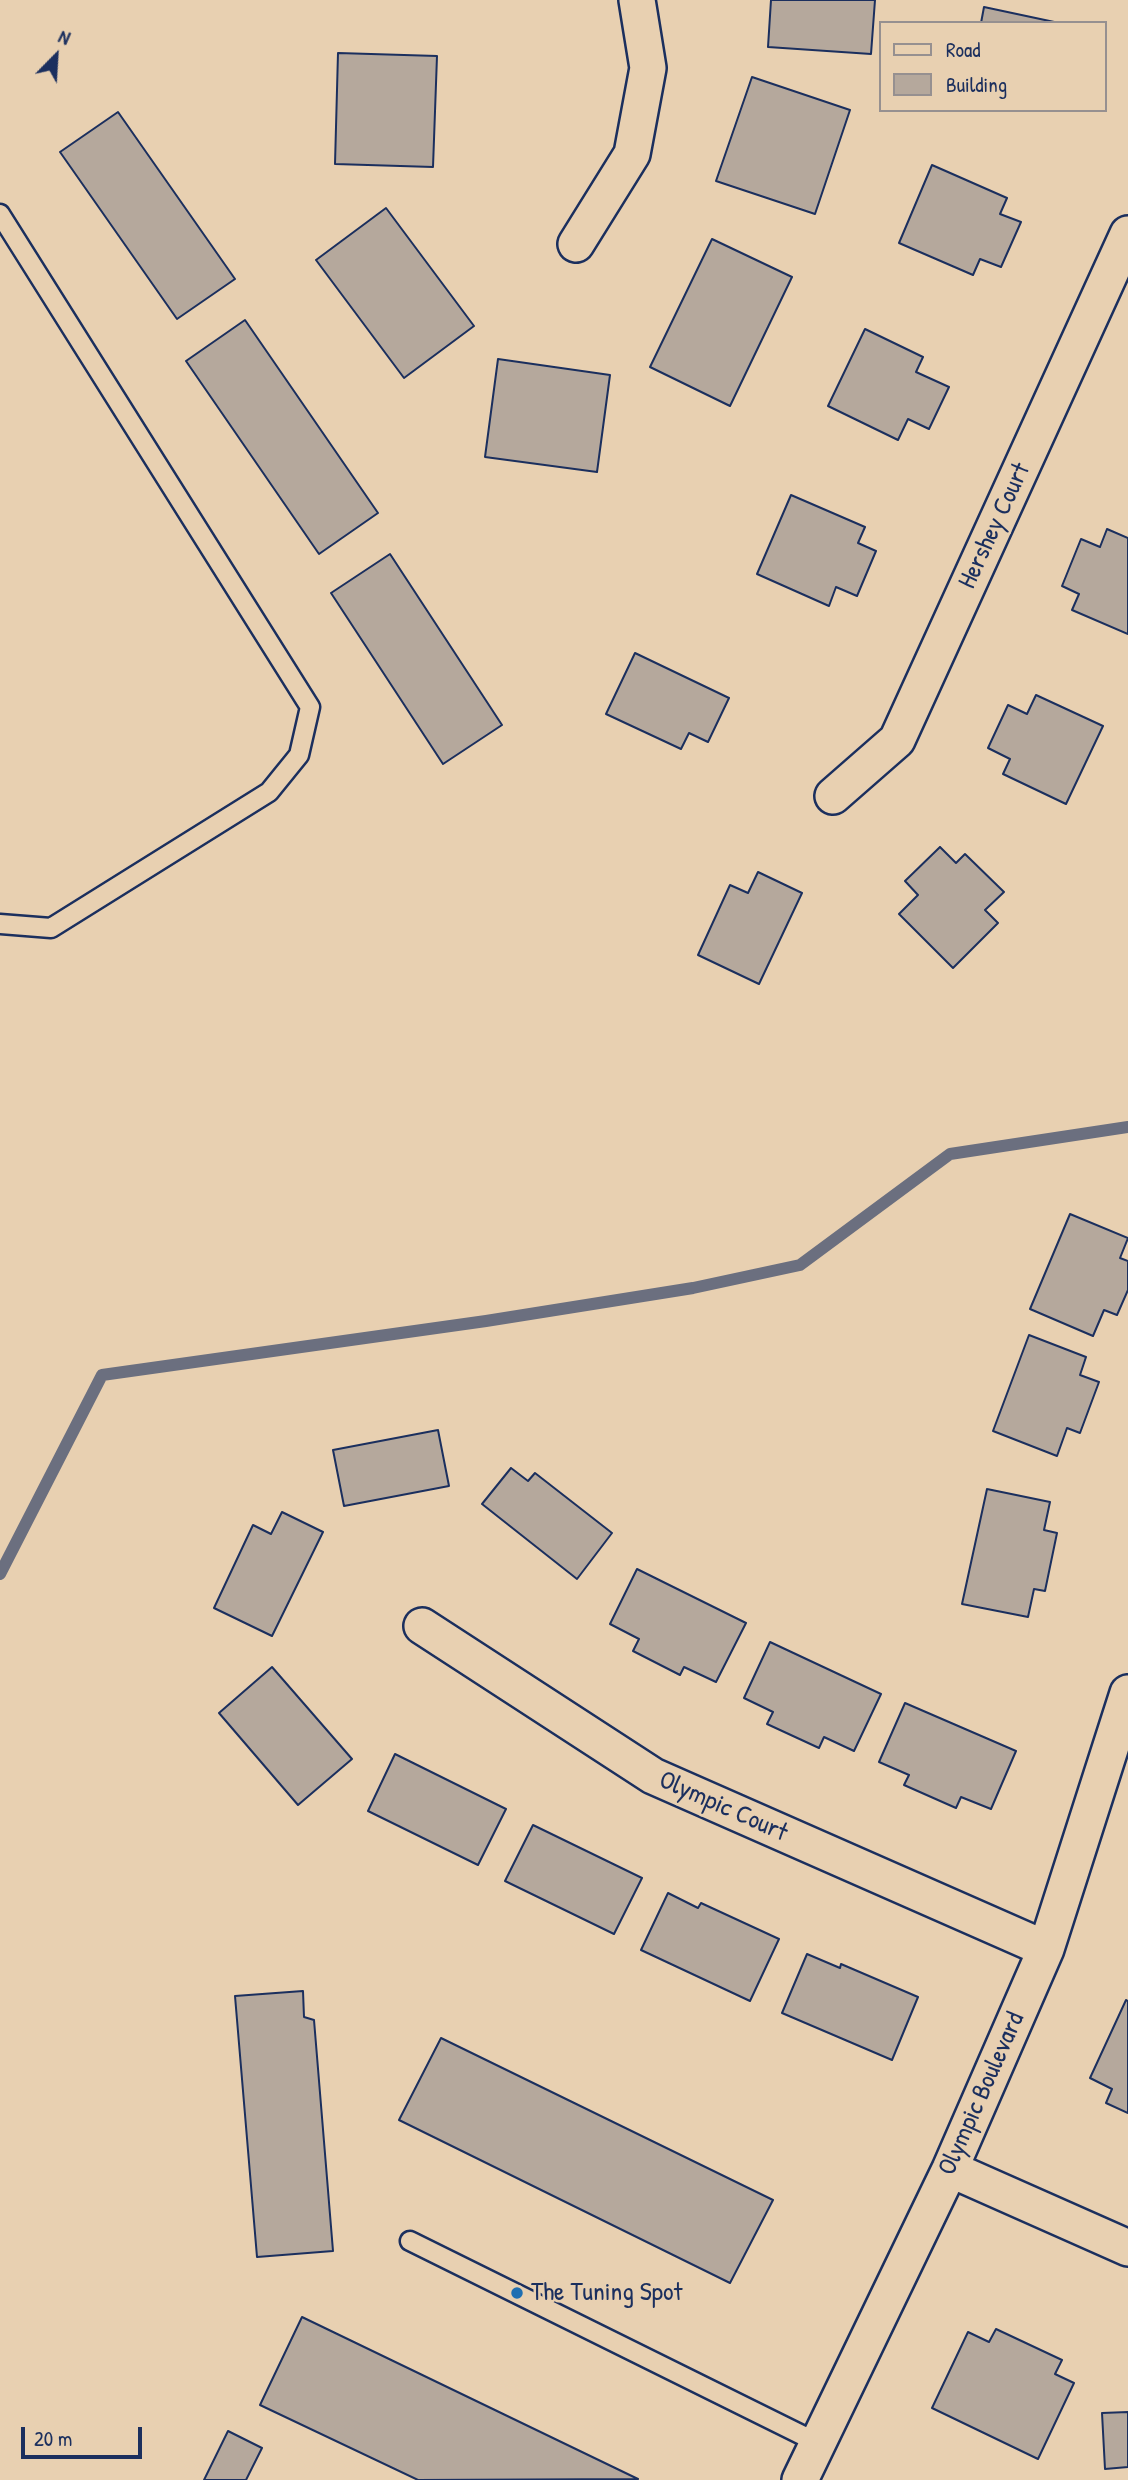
<!DOCTYPE html>
<html>
<head>
<meta charset="utf-8">
<style>
  body { margin:0 }
  #map { position:relative; width:1128px; height:2480px; overflow:hidden; background:#e8d0b1; font-family:"Patrick Hand",sans-serif }
  canvas { display:block }
  .legend { position:absolute; left:879px; top:21px; width:228px; height:91px; box-sizing:border-box; background:#e8d0b1; border:2px solid #969090; margin:0; padding:9px 12px; list-style:none; font-size:21px; color:#1b2f5e }
  .legend li { display:flex; align-items:center; gap:14px; height:35px }
  .legend b { width:35px; border:2px solid #969090 }
  .north { position:absolute; left:21px; top:21px; width:70px; height:70px; -webkit-text-stroke:5px #e8d0b1; paint-order:stroke; rotate:24deg; font-size:19px; font-weight:700; line-height:28px; text-align:center; color:#1b2f5e }
  .north::after { content:''; display:block; margin:auto; width:24px; height:32px; background:#1b2f5e; clip-path:polygon(50% 0,100% 100%,50% 72%,0 100%) }
  .scale { position:absolute; left:21px; top:2427px; width:121px; height:32px; box-sizing:border-box; border:4px solid #1b2f5e; border-top:0; padding-left:9px; font-size:21px; line-height:24px; white-space:nowrap; color:#1b2f5e; -webkit-text-stroke:5px #e8d0b1; paint-order:stroke }
</style>
</head>
<body>
<div id="map">
<canvas width="1128" height="2480"></canvas>
<ul class="legend">
<li><b style="height:9px;background:#e8d0b1"></b>Road</li>
<li><b style="height:19px;background:#b5a89c"></b>Building</li>
</ul>
<div class="north">N</div>
<div class="scale">20 m</div>
</div>
<script>
const c = document.querySelector('canvas').getContext('2d');
c.lineJoin = 'round';
const poly = rows => new Path2D(rows.map(r => 'M' + r).join(''));
function stroke(path, color, width, dash) { c.strokeStyle = color; c.lineWidth = width; c.lineCap = dash ? 'butt' : 'round'; c.setLineDash(dash || []); c.stroke(path); }
function paint(path, color) { c.fillStyle = color; c.fill(path, 'evenodd'); }
function write(font, color, halo, rows, align = 'center') {
  c.font = font + ' "Patrick Hand",sans-serif'; c.lineWidth = 5; c.setLineDash([]); c.textBaseline = 'middle'; c.strokeStyle = halo; c.fillStyle = color; for (const [text, x, y, turn = 0] of rows) {
    c.save(); c.translate(x, y); c.rotate((+turn || 0) * Math.PI / 180); c.textAlign = isNaN(turn) ? turn : align; if (halo) c.strokeText(text, 0, 0); c.fillText(text, 0, 0); c.restore();
  }
}
const stream = poly([
  [0,1574,102,1375,486,1321,693,1288,800,1265,950,1154,1128,1127]
]);
const building = poly([
  [771,0,875,0,871,54,768,47,771,0],
  [984,7,1059,23,981,23,984,7],
  [338,53,437,56,433,167,335,164,338,53],
  [752,77,850,110,815,214,716,181,752,77],
  [118,112,235,279,177,319,60,152,118,112],
  [932,165,1007,198,1000,214,1021,222,1001,267,980,259,973,275,899,243,932,165],
  [386,208,474,326,404,378,316,260,386,208],
  [712,239,792,277,730,406,650,367,712,239],
  [245,320,378,513,319,554,186,361,245,320],
  [865,329,923,357,916,372,949,387,929,429,908,419,898,440,828,406,865,329],
  [498,359,610,375,597,472,485,457,498,359],
  [791,495,865,527,858,543,876,551,857,596,836,587,829,606,757,574,791,495],
  [1107,529,1128,538,1128,634,1072,610,1079,594,1062,586,1081,539,1100,547,1107,529],
  [390,554,502,725,443,764,331,593,390,554],
  [635,653,729,698,708,742,689,733,681,749,606,714,635,653],
  [1036,695,1103,726,1066,804,1003,774,1010,759,988,748,1008,705,1027,714,1036,695],
  [940,847,956,863,965,854,1004,892,985,910,998,923,953,968,899,914,918,895,905,881,940,847],
  [758,872,802,893,759,984,698,955,730,885,748,893,758,872],
  [1070,1214,1128,1238,1120,1258,1128,1261,1128,1290,1117,1315,1104,1310,1093,1336,1030,1309,1070,1214],
  [1029,1335,1086,1357,1080,1375,1099,1382,1080,1433,1067,1428,1057,1456,993,1431,1029,1335],
  [438,1430,449,1486,344,1506,333,1450,438,1430],
  [511,1468,528,1481,535,1473,612,1533,577,1579,482,1504,511,1468],
  [987,1489,1050,1502,1044,1530,1057,1533,1045,1591,1034,1589,1028,1617,962,1604,987,1489],
  [282,1512,323,1532,272,1636,214,1608,253,1525,271,1534,282,1512],
  [637,1569,746,1623,716,1682,684,1667,680,1675,633,1651,639,1639,610,1624,637,1569],
  [770,1642,881,1694,854,1751,824,1737,819,1748,767,1724,773,1712,744,1698,770,1642],
  [272,1667,352,1759,298,1805,219,1713,272,1667],
  [905,1703,1016,1751,991,1809,961,1797,956,1808,904,1785,909,1775,879,1762,905,1703],
  [395,1754,506,1809,478,1865,368,1811,395,1754],
  [533,1825,642,1878,614,1934,505,1881,533,1825],
  [668,1893,698,1908,701,1903,779,1939,750,2001,641,1950,668,1893],
  [807,1954,840,1968,841,1964,918,1997,892,2060,782,2013,807,1954],
  [303,1991,304,2017,314,2020,333,2251,257,2257,235,1996,303,1991],
  [1126,2000,1128,2001,1128,2113,1106,2103,1112,2089,1090,2078,1126,2000],
  [441,2038,773,2200,730,2283,399,2120,441,2038],
  [302,2317,638,2479,418,2480,260,2405,302,2317],
  [996,2329,1062,2360,1055,2374,1074,2383,1038,2459,932,2408,968,2332,989,2342,996,2329],
  [1128,2412,1128,2467,1105,2469,1102,2413,1128,2412],
  [228,2431,262,2448,246,2480,204,2480,228,2431]
]);
const service = poly([
  [0,214,310,707,299,755,269,792,51,928,0,924],
  [410,2241,818,2443]
]);
const minor = poly([
  [576,244,632,154,648,68,637,0],
  [833,796,897,740,1128,234],
  [422,1626,653,1776,1046,1949],
  [950,2169,1128,2248],
  [800,2480,950,2169,1046,1949,1128,1693]
]);
const markers = [
  [517,2293,7,"#1f6fb2"]
];
const streetNames = [
  ["Hershey Court",995,526,-65],
  ["Olympic Court",723,1807,24],
  ["Olympic Boulevard",982,2094,-66]
];
const poiNames = [
  ["The Tuning Spot",531,2293]
];
stroke(stream, '#6b6f7f', 12);
paint(building, '#b5a89c');
stroke(building, '#1b2f5e', 2);
stroke(service, '#1b2f5e', 23);
stroke(minor, '#1b2f5e', 40);
stroke(service, '#e8d0b1', 18);
stroke(minor, '#e8d0b1', 35);
for (const [x, y, r, color] of markers) { const dot = new Path2D(); dot.arc(x, y, r, 0, 2 * Math.PI); c.fillStyle = color; c.fill(dot); stroke(dot, '#e8d0b1', 2.5); }
write('26px', '#1b2f5e', '#e8d0b1', streetNames);
write('26px', '#1b2f5e', '#e8d0b1', poiNames, 'left');
</script>
</body>
</html>
